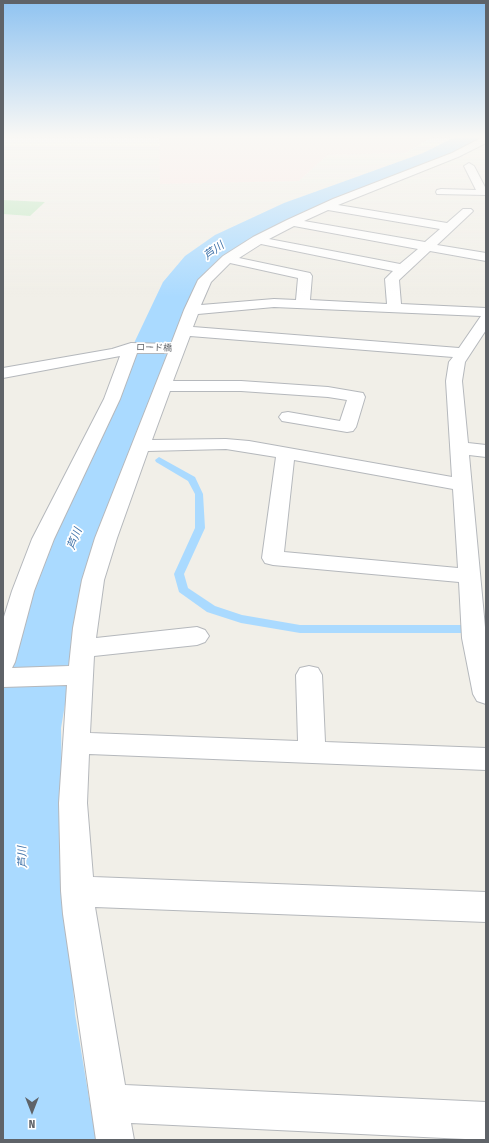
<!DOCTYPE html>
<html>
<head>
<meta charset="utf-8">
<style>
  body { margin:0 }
  #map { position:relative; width:489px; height:1143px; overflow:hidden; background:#f1efe8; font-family:"Fira Sans Condensed",sans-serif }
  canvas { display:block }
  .frame { position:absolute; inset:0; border:4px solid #5f6368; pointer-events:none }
  .north { position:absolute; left:12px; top:1091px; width:40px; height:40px; -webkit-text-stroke:3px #fff; paint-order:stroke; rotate:180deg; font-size:11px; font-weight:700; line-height:16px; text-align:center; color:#5f6368 }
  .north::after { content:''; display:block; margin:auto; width:14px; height:18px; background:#5f6368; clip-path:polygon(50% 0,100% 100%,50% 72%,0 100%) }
</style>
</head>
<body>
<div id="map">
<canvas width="489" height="1143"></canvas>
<div class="frame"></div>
<div class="north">N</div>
</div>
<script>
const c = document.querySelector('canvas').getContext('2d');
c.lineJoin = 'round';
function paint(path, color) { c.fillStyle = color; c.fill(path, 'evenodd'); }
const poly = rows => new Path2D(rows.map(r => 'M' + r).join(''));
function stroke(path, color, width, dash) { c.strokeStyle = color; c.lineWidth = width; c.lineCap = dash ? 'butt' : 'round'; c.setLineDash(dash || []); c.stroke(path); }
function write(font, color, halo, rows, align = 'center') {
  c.font = font + ' "Fira Sans Condensed","Noto Sans JP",sans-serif'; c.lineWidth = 3.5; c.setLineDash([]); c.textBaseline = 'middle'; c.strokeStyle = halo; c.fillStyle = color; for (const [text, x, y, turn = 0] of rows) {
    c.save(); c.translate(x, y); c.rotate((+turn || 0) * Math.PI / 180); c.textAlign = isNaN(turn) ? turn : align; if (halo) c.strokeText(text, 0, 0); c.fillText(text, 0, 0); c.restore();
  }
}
const medical = poly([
  [159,137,432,137,406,153,327,155,299,181,160,184]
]);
const green = poly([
  [3,200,45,202,30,216,3,214]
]);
const stream = poly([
  [159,457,195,477,203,494,205,528,184,574,188,588,215,606,242,615,300,625,486,625,486,633,300,633,241,623,207,612,179,592,174,574,195,528,195,494,188,481,156,462,155,460,159,457]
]);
const river = poly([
  [455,137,486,137,482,142,441,163,304,215,237,249,209,270,198,284,144,419,84,593,61,728,63,840,75,1014,96,1140,3,1140,3,679,24,593,98,419,163,282,185,256,215,235,284,203,423,153,455,137]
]);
const minor = poly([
  [483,137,486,137,486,143,458,157,338,205,447,223,463,209,471,209,473,211,471,213,437,245,486,253,486,261,430,251,399,280,401,304,486,308,486,330,465,362,462,381,468,443,486,445,486,457,469,455,486,638,486,704,477,701,473,694,462,638,459,582,273,565,265,563,262,558,276,457,226,449,148,451,117,538,104,580,96,638,197,627,205,630,209,636,205,642,197,645,94,656,90,733,298,741,296,675,300,668,309,666,318,668,322,675,325,742,486,748,486,770,89,754,87,803,93,877,486,892,486,922,95,907,125,1085,486,1102,486,1140,131,1123,134,1140,96,1140,63,914,61,891,59,803,67,685,3,687,3,620,12,591,32,539,104,399,120,356,3,378,3,368,112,349,131,343,171,344,184,310,198,280,223,256,253,237,287,220,333,199,452,153,483,137],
  [328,210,440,229,425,242,304,221,328,210],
  [294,226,418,249,400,264,269,239,294,226],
  [261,244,393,271,385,279,387,304,310,300,312,276,310,273,239,258,261,244],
  [230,263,298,278,296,300,274,299,201,305,211,282,230,263],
  [274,307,481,316,459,348,193,327,198,314,274,307],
  [190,336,453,357,449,362,446,381,452,477,249,441,226,439,152,440,170,391,241,391,328,397,347,400,340,421,288,412,282,413,279,417,282,421,288,422,347,432,353,431,356,427,365,397,363,393,328,387,241,381,173,381,190,336],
  [137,353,168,353,95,538,82,580,73,628,69,666,12,668,15,662,34,591,54,539,120,399,137,353],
  [294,460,453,489,458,568,284,552,294,460],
  [469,163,474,166,486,189,486,195,437,194,436,192,437,190,441,189,476,190,464,166,469,163]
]);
const farStreetnames = [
  ["ロード橋",154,348,2]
];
const waterNames = [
  ["芦川",214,251,-36],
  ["芦川",75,539,-69],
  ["芦川",23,857,-92]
];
paint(medical, '#fce8e6');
paint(green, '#c5e8c5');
paint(stream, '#aadaff');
paint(river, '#aadaff');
stroke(minor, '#b5b8bc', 2);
paint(minor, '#fff');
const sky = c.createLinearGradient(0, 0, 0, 297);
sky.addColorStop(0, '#8fc3f1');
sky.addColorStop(0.46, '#f9f8f5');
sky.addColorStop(1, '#f9f8f500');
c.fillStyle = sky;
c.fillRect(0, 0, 489, 297);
write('9px', '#5f6368', '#fff', farStreetnames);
write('italic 11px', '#4174aa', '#fff', waterNames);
</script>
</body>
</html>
